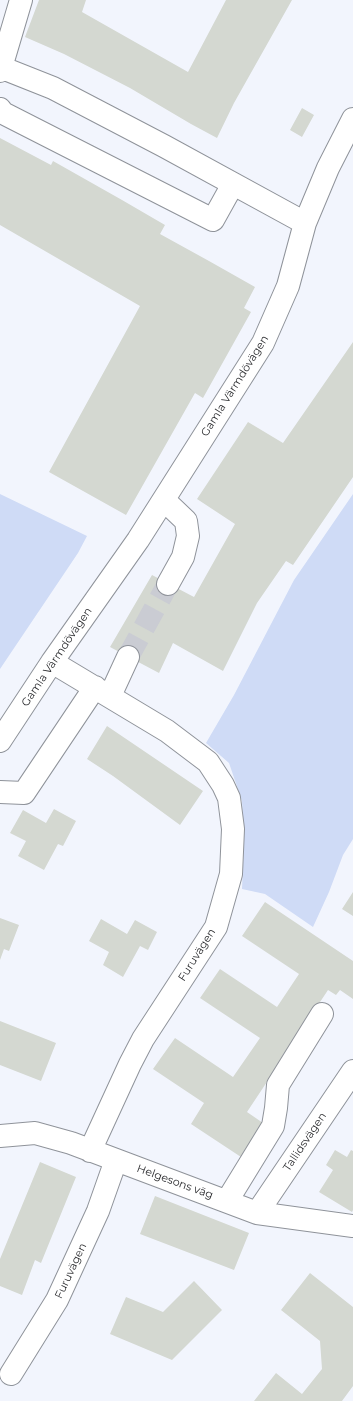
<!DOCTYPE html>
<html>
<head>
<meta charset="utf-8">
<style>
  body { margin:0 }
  canvas { display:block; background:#f2f5fd }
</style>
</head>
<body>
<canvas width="353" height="1401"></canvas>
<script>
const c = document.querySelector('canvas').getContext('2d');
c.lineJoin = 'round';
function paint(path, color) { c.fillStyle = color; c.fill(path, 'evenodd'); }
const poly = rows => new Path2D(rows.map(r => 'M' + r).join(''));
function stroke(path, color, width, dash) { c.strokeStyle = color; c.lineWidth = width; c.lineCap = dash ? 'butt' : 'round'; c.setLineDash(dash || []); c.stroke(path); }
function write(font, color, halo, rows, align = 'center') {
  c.font = font + ' Montserrat,sans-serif'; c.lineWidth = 3; c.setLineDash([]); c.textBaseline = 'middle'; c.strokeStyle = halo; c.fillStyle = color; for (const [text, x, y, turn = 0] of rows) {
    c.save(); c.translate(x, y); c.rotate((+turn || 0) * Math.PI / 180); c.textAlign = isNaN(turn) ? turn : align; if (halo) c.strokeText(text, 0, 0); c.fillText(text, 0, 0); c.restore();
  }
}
const green = poly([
  [0,494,87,536,78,553,0,669],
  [353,494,353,839,343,855,329,892,313,927,265,894,242,889,244,842,242,801,229,763,206,743,234,695,294,580]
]);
const building = poly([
  [39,0,86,0,82,12,188,72,226,0,292,0,234,103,217,138,191,124,130,88,64,54,25,37],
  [302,108,314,115,302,137,290,130],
  [0,138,51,165,53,161,122,200,165,225,160,234,209,261,255,287,244,308,251,312,203,398,195,393,126,515,49,472,140,306,0,225],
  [353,342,353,477,293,565,286,561,257,603,223,671,173,643,159,673,110,647,152,575,194,597,235,524,197,499,248,422,283,443],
  [107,726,203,791,180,825,113,776,87,759],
  [54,809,76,821,63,846,58,844,44,870,18,856,26,841,10,833,23,810,46,823],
  [353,892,353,916,342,909],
  [265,902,353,961,353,999,340,990,336,995,328,990,247,1112,263,1123,241,1157,191,1124,204,1103,153,1069,175,1038,233,1077,260,1038,200,998,220,969,277,1007,299,974,242,936],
  [0,918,19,925,9,951,4,949,0,960],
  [101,919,127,934,135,920,157,932,148,950,140,946,123,977,103,965,109,952,89,941],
  [0,1021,56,1043,41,1081,0,1065],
  [335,1150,347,1157,351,1150,353,1151,353,1210,352,1212,319,1192,333,1170,326,1165],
  [40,1162,76,1177,41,1263,35,1260,22,1295,0,1286,0,1259],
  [155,1196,249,1233,234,1270,140,1234],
  [310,1273,353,1307,353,1386,342,1401,254,1401,276,1373,302,1394,322,1369,320,1341,281,1310],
  [194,1281,222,1310,172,1360,110,1334,126,1297,163,1312]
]);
const minorTunnel = poly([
  [128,657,168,584]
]);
const minor = poly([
  [0,67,53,88,164,146,305,223],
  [0,71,21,0],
  [0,109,3,113,213,220,233,184],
  [164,500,186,521,188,536,183,557,168,584],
  [52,662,167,731,208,762,223,785,229,798,233,829,231,874,216,927,143,1039,130,1064,90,1151],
  [110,696,128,657],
  [0,741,52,662,138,540,263,343,288,286,305,223,328,168,353,119],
  [0,792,24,793,95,687],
  [0,1136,35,1133,71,1143,257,1213,353,1226],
  [227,1201,273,1126,276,1108,278,1085,322,1014],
  [257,1213,353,1071],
  [11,1374,57,1300,98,1211,116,1160]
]);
const streetNames = [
  ["Gamla Värmdövägen",235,386,-58],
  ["Gamla Värmdövägen",57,657,-56],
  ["Furuvägen",197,955,-58],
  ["Tallidsvägen",305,1142,-56],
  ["Helgesons väg",175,1182,20],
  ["Furuvägen",71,1271,-65]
];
paint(green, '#cfdbf6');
paint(building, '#d4d8d1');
stroke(minorTunnel, '#caccd3', 22, [22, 11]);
stroke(minor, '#8f939a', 24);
stroke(minor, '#fff', 22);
write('11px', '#292a2d', '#fff', streetNames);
</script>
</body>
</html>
